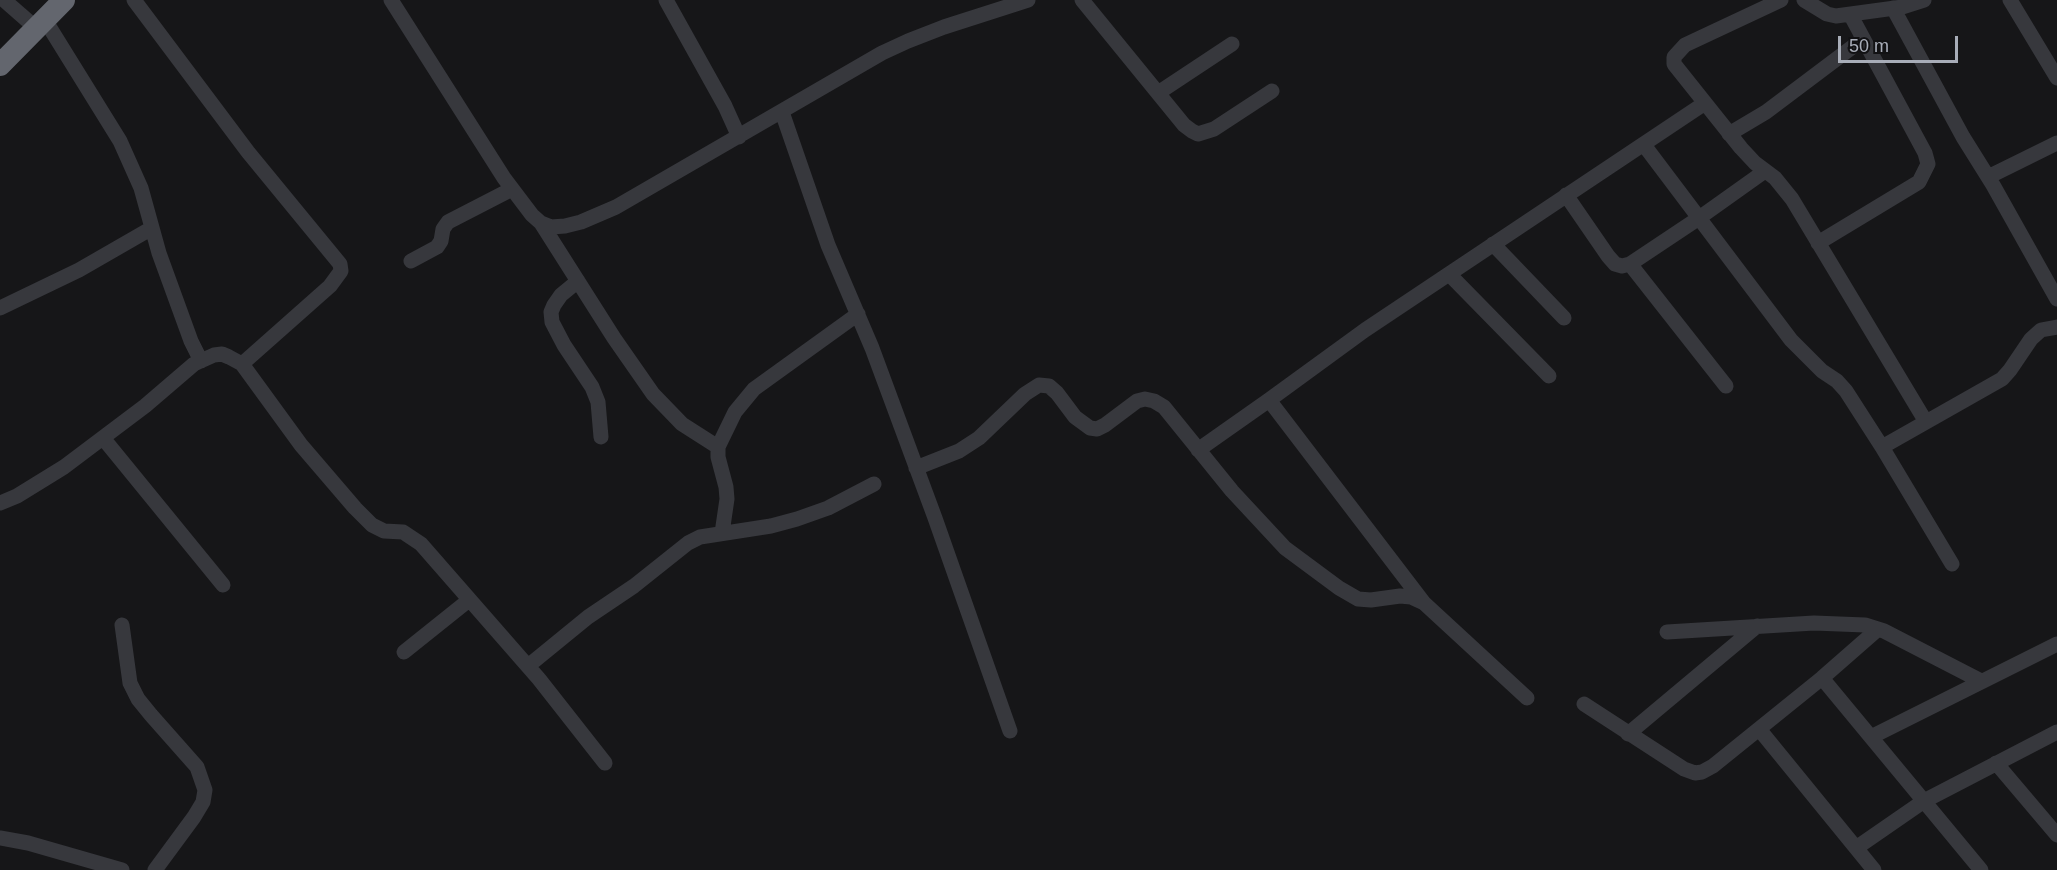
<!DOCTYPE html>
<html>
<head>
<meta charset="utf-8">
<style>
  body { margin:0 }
  #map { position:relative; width:2057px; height:870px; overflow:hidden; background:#161618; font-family:Arial,sans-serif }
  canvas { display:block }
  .scale { position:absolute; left:1838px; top:36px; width:120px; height:27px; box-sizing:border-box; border:3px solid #a8adb8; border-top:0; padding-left:8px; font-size:18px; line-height:21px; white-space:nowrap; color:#a8adb8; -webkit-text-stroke:4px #111113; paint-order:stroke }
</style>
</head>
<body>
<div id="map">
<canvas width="2057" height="870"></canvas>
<div class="scale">50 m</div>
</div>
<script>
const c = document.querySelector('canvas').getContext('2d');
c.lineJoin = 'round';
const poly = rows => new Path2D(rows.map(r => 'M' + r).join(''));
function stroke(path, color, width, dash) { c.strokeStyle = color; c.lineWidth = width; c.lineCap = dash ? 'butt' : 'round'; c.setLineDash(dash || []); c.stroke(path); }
const minor = poly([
  [4,0,36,28],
  [134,0,248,152,340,264,341,271,330,286,242,364],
  [391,0,504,178,532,215,541,223,551,227,565,226,581,222,616,207,882,53,908,41,944,27,1028,0],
  [666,0,725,106,739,137],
  [1082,0,1184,125,1192,131,1198,134,1214,129,1272,91],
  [1781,0,1685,45,1674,57,1674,64,1741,148,1755,163,1775,178,1792,199,1926,422],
  [1804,0,1827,14,1836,16,1902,7,1924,0],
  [2010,0,2057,78],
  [1893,8,1963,137,1993,185,2057,299],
  [45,20,120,141,141,188,159,253,191,341,201,361],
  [1158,93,1232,44],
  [782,112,828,245,872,348,935,518,1010,731],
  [1729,134,1766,112,1863,39],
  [1644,145,1791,340,1822,371,1837,381,1846,391,1882,447,1952,564],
  [1988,177,2057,143],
  [1566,195,1608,256,1615,264,1622,266,1630,264,1699,218,1765,171],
  [541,223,614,338,653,394,682,424,718,447],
  [1818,243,1919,182,1928,164,1925,153,1850,14],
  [1493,244,1564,318],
  [411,261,437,247,441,241,443,229,448,222,512,189],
  [1630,264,1726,386],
  [1449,274,1549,376],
  [578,281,561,295,554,305,551,312,552,322,564,345,592,387,598,402,601,437],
  [0,308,79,270,152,228],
  [1269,400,1424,603],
  [103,438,223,585],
  [1882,447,2002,379,2010,370,2031,339,2041,330,2057,327],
  [1198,450,1269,400,1365,330,1705,103],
  [916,468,959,451,979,438,1025,394,1039,385,1049,386,1057,393,1075,417,1090,428,1097,429,1105,425,1137,401,1145,399,1154,401,1164,407,1232,491,1285,548,1339,588,1358,599,1371,600,1400,596,1411,597,1424,603,1527,698],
  [0,503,17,496,64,467,145,406,194,364,214,355,222,354,229,357,242,364,301,445,355,508,372,525,384,531,403,532,421,544,539,679,605,763],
  [722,533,727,499,726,487,718,457,718,447,735,412,754,389,858,314],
  [122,625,130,683,138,699,151,715,197,767,205,790,203,802,194,817,155,870],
  [1667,632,1814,623,1865,625,1884,631,1981,681],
  [404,652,469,600],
  [528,666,588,617,634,586,688,543,700,537,771,526,797,519,828,508,874,484],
  [1822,678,1981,870],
  [1584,704,1684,769,1695,773,1702,772,1713,766,1822,678,1878,629],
  [1759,729,1874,870],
  [1628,734,1757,626],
  [1871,737,2057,644],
  [1996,763,2057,835],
  [0,838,28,843,122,870],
  [1856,848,1924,801,2057,732]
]);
const highway = poly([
  [0,65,64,0]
]);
stroke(minor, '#37383d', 15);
stroke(highway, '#63666e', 22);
</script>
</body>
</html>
